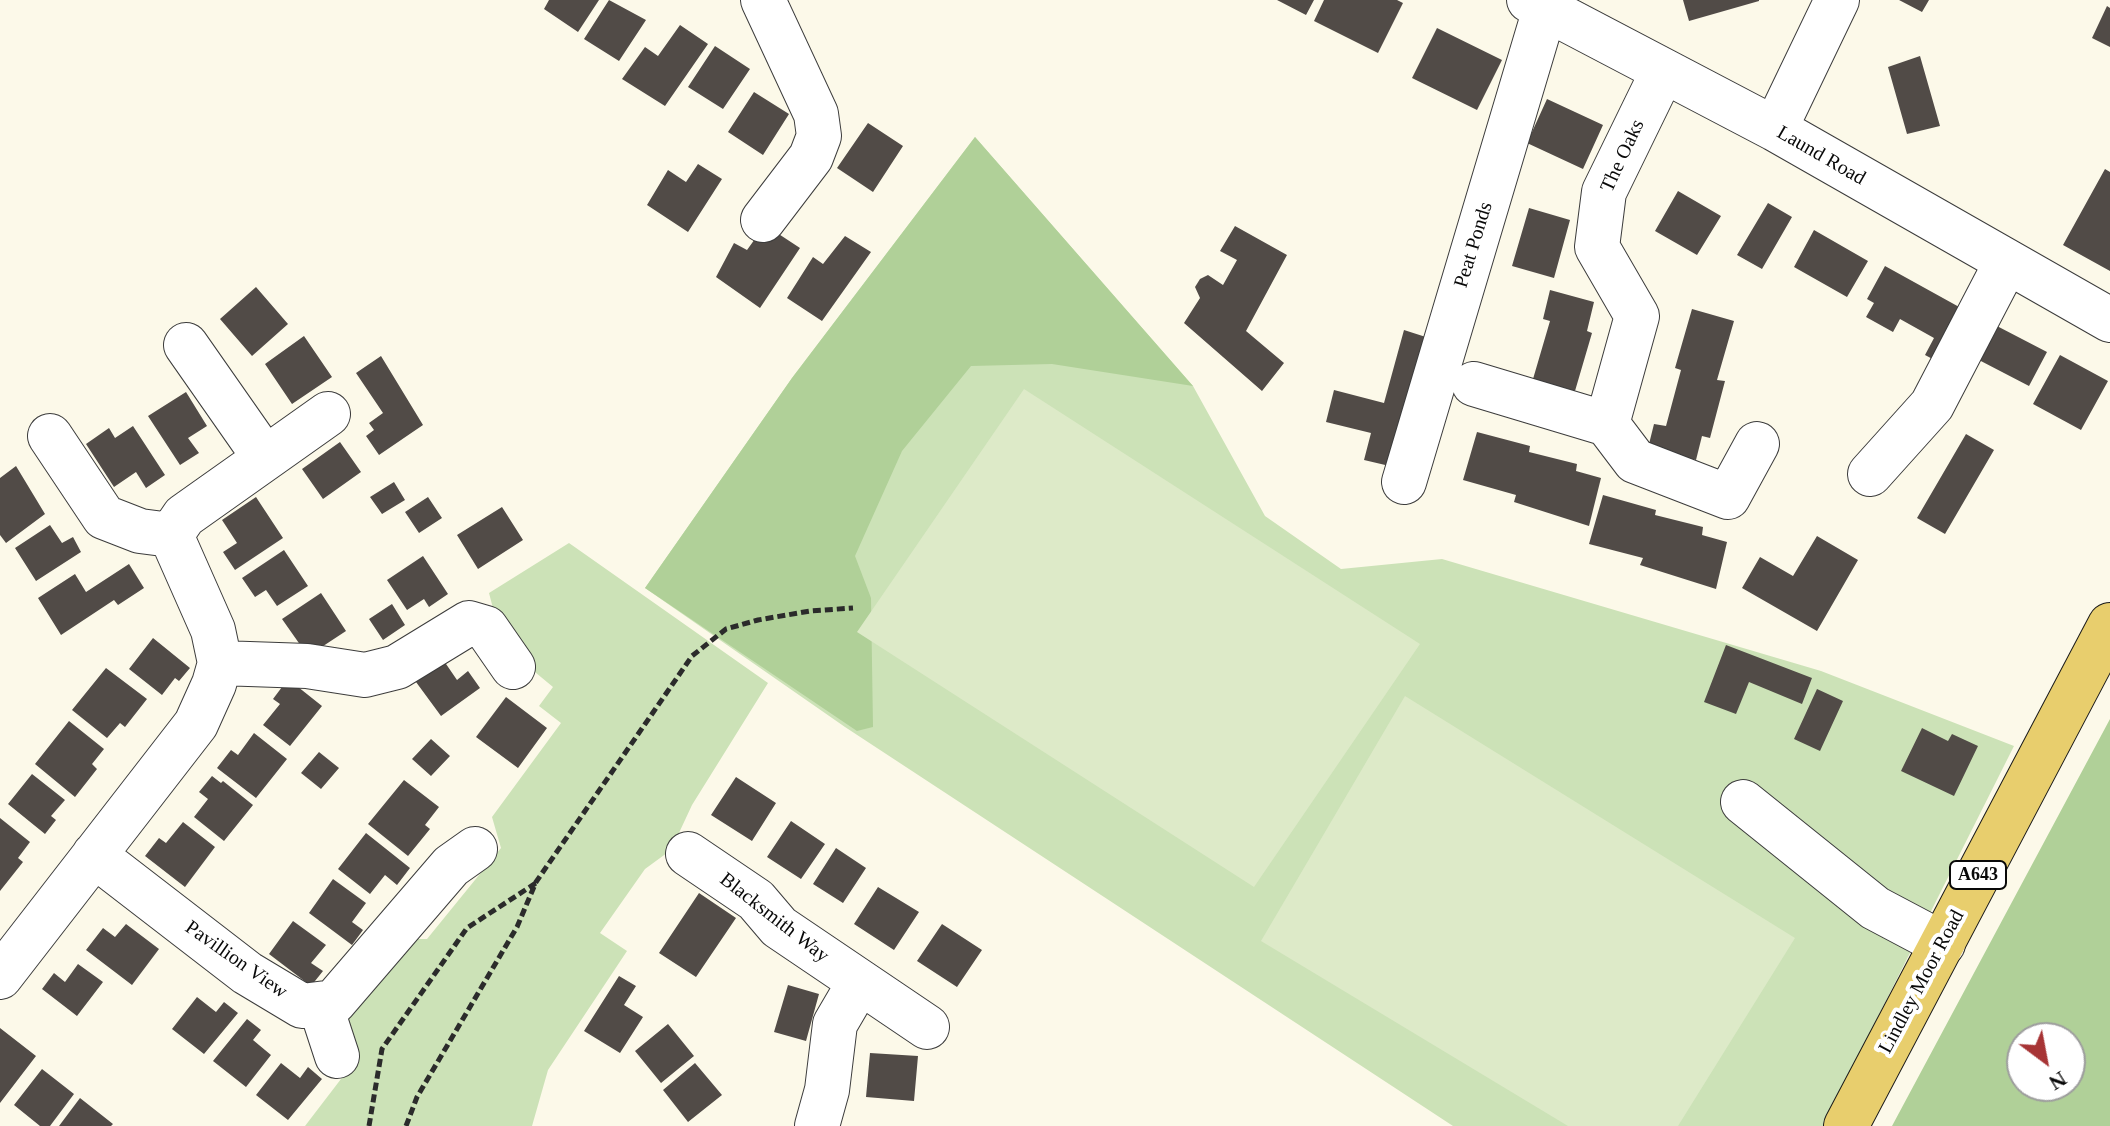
<!DOCTYPE html>
<html>
<head>
<meta charset="utf-8">
<style>
  body { margin:0 }
  #map { position:relative; width:2110px; height:1126px; overflow:hidden; background:#fcf9e9; font-family:"Times New Roman",serif }
  canvas { display:block }
  .north { position:absolute; left:2006px; top:1022px; width:80px; height:80px; box-sizing:border-box; background:#fff; border:2px solid #9d9d9d; border-radius:50%; rotate:148deg; font-size:22px; font-weight:700; line-height:32px; text-align:center; color:#090909 }
  .north::after { content:''; display:block; margin:auto; width:28px; height:36px; background:#a73435; clip-path:polygon(50% 0,100% 100%,50% 72%,0 100%) }
</style>
</head>
<body>
<div id="map">
<canvas width="2110" height="1126"></canvas>
<div class="north">N</div>
</div>
<script>
const c = document.querySelector('canvas').getContext('2d');
c.lineJoin = 'round';
function paint(path, color) { c.fillStyle = color; c.fill(path, 'evenodd'); }
const poly = rows => new Path2D(rows.map(r => 'M' + r).join(''));
function stroke(path, color, width, dash) { c.strokeStyle = color; c.lineWidth = width; c.lineCap = dash ? 'butt' : 'round'; c.setLineDash(dash || []); c.stroke(path); }
function write(font, color, halo, rows, align = 'center') {
  c.font = font + ' "Times New Roman",serif'; c.lineWidth = 8; c.setLineDash([]); c.textBaseline = 'middle'; c.strokeStyle = halo; c.fillStyle = color; for (const [text, x, y, turn = 0] of rows) {
    c.save(); c.translate(x, y); c.rotate((+turn || 0) * Math.PI / 180); c.textAlign = isNaN(turn) ? turn : align; if (halo) c.strokeText(text, 0, 0); c.fillText(text, 0, 0); c.restore();
  }
}
const green = poly([
  [975,137,1193,386,1265,516,1341,569,1442,559,1821,671,2014,746,1823,1126,1453,1126,845,727,645,588,792,378],
  [569,543,768,683,692,805,671,850,645,869,600,933,627,951,548,1070,532,1126,305,1126,354,1062,341,1026,413,939,427,939,501,848,492,817,561,723,539,706,553,687,518,658,495,616,489,593]
]);
const forest = poly([
  [975,137,1193,386,1052,364,971,366,902,451,855,556,871,598,873,727,857,731,645,588,792,378],
  [2110,719,2110,1126,1892,1126],
  [2070,1038,2070,1086,2022,1086,2022,1038]
]);
const pitch = poly([
  [1024,389,1420,644,1254,887,857,632],
  [1405,696,1795,938,1678,1126,1568,1126,1261,941]
]);
const building = poly([
  [549,0,599,0,578,32,544,9],
  [609,0,646,20,619,61,584,39],
  [1277,0,1314,0,1306,15],
  [1324,0,1397,0,1403,3,1378,53,1314,21],
  [1683,0,1759,0,1759,1,1689,21],
  [1899,0,1929,0,1922,12],
  [2107,6,2110,8,2110,47,2092,38],
  [680,25,708,44,665,106,622,79,645,47,658,56],
  [1437,28,1502,60,1477,110,1412,78],
  [715,46,750,69,723,109,688,87],
  [1920,56,1940,126,1907,134,1888,67],
  [754,92,789,114,763,155,728,132],
  [1547,99,1603,125,1583,169,1527,143],
  [868,123,903,146,873,192,837,168],
  [698,164,722,179,688,232,647,205,668,170,686,182],
  [2105,169,2110,172,2110,271,2063,245],
  [1678,191,1721,216,1697,255,1655,231],
  [1768,203,1792,217,1762,269,1737,255],
  [1529,208,1570,220,1554,278,1512,266],
  [765,225,800,248,760,308,716,277,734,243,747,250],
  [1235,226,1287,255,1246,331,1284,363,1262,391,1184,323,1200,298,1195,287,1200,279,1208,275,1223,285,1237,260,1220,251],
  [1814,230,1868,261,1847,297,1794,267],
  [845,236,871,252,822,321,787,298,813,257,823,264],
  [1885,266,1970,313,1942,364,1925,355,1934,338,1900,319,1893,332,1866,317,1874,303,1867,299],
  [256,287,288,324,252,356,220,319],
  [1550,290,1594,302,1587,331,1592,333,1575,391,1533,379,1550,321,1543,319],
  [1692,309,1734,321,1717,380,1725,381,1710,438,1702,436,1696,460,1648,448,1654,424,1666,426,1681,370,1675,368],
  [1995,325,2047,352,2029,386,1977,359],
  [1404,330,1432,339,1398,468,1364,460,1371,433,1326,422,1334,390,1384,403],
  [304,336,332,377,292,404,265,364],
  [2060,355,2108,381,2081,430,2033,404],
  [381,356,423,425,379,455,366,436,374,430,369,423,383,413,356,373],
  [186,392,207,426,188,438,199,453,180,465,148,416],
  [133,426,165,475,146,488,136,472,114,487,86,444,109,428,115,438],
  [1477,432,1530,446,1529,452,1577,464,1576,471,1601,478,1589,526,1514,502,1516,495,1463,480],
  [1966,434,1994,450,1945,534,1917,518],
  [340,442,361,472,323,499,302,469],
  [16,466,45,514,6,543,0,535,0,478],
  [394,482,405,500,382,514,370,497],
  [1603,495,1656,510,1655,515,1703,527,1702,535,1727,542,1716,589,1640,565,1643,558,1589,544],
  [256,497,283,538,235,570,223,552,237,543,222,520],
  [428,497,442,518,419,533,405,512],
  [502,507,523,540,478,569,457,535],
  [50,525,62,543,73,537,81,552,36,581,15,548],
  [1817,536,1858,560,1817,631,1742,588,1760,557,1793,576],
  [284,550,308,586,277,606,266,590,255,597,242,578],
  [423,556,448,594,429,607,424,599,407,610,387,580],
  [129,564,144,588,118,605,114,600,61,635,38,598,75,574,86,592],
  [321,593,346,631,308,656,282,619],
  [392,604,405,625,383,640,369,619],
  [153,638,190,668,179,681,175,678,162,695,129,669],
  [1726,645,1812,678,1802,704,1749,682,1736,714,1704,702],
  [444,661,457,680,468,671,480,688,441,716,416,682],
  [106,668,147,699,125,727,120,723,107,738,72,710],
  [288,679,322,706,290,746,263,725,280,704,273,699],
  [1817,689,1843,701,1820,751,1794,739],
  [506,697,547,728,518,768,476,737],
  [69,721,104,749,92,764,97,769,75,797,35,764],
  [1922,728,1948,741,1952,734,1978,746,1954,796,1901,771],
  [254,733,287,759,256,798,217,768,231,750,238,755],
  [431,739,450,756,431,776,412,759],
  [319,752,339,768,321,789,301,773],
  [32,774,65,800,51,816,56,820,45,834,8,804],
  [212,776,221,783,223,781,253,805,224,841,194,817,208,799,199,792],
  [736,777,776,803,752,841,711,815],
  [404,780,439,807,425,825,430,829,408,856,368,824],
  [0,818,30,842,18,858,23,862,0,891],
  [791,821,825,844,801,879,767,857],
  [183,822,215,847,185,887,145,856,159,838,166,843],
  [366,833,410,868,397,885,385,875,370,894,338,869],
  [836,848,866,868,843,903,813,884],
  [333,879,366,903,352,922,363,930,352,945,309,913],
  [878,887,919,912,894,950,854,924],
  [699,893,736,918,696,977,659,953],
  [293,921,326,945,311,963,323,971,311,986,269,954],
  [126,924,159,949,132,985,86,950,103,928,115,937],
  [942,924,982,950,957,987,917,961],
  [78,964,103,982,77,1016,42,989,54,973,65,982],
  [619,976,636,986,624,1005,643,1017,620,1053,584,1031],
  [788,985,819,994,806,1041,774,1032],
  [197,997,216,1012,224,1002,238,1013,204,1054,172,1029],
  [247,1019,261,1030,253,1040,271,1055,246,1087,213,1061],
  [668,1024,694,1056,661,1083,635,1051],
  [0,1028,36,1056,0,1103],
  [870,1053,918,1056,914,1101,866,1097],
  [281,1063,300,1078,308,1067,322,1079,288,1120,256,1095],
  [695,1063,722,1095,688,1122,663,1090],
  [42,1069,74,1094,50,1126,40,1126,14,1105],
  [80,1098,113,1124,111,1126,59,1126]
]);
const path = poly([
  [369,1126,382,1049,467,928,536,883],
  [406,1126,417,1097,517,927,536,882,692,656,726,629,758,620,810,611,853,608]
]);
const minor = poly([
  [763,0,816,114,819,136,811,157,763,220],
  [1529,0,1775,129,2110,320],
  [1663,71,1604,192,1597,247,1637,316,1607,424,1635,461,1728,497,1757,444],
  [1775,129,1837,0],
  [186,345,265,458],
  [1474,384,1607,424],
  [50,436,104,517,140,531,171,535],
  [1870,474,1932,405,2006,263],
  [1404,482,1545,9],
  [220,663,307,666,365,675,397,667,469,623,486,628,513,667],
  [1743,802,1875,908,1943,944],
  [688,854,756,900,779,927,927,1027],
  [94,855,247,973,302,1006,334,1002,451,866,475,849],
  [0,977,196,724,214,684,220,663,213,630,171,535,184,516,328,414],
  [320,1004,337,1056],
  [817,1126,827,1090,835,1024,859,983]
]);
const major = poly([
  [1846,1126,2110,625]
]);
const shields = [
  [1978,875,56]
];
const shieldNames = [
  ["A643",1978,875]
];
const streetNames = [
  ["The Oaks",1623,156,-65],
  ["Laund Road",1821,156,30],
  ["Peat Ponds",1474,245,-73],
  ["Blacksmith Way",774,918,38],
  ["Pavillion View",236,960,35],
  ["Lindley Moor Road",1922,982,-62]
];
paint(green, '#cce2b7');
paint(forest, '#b0d098');
paint(pitch, '#ddeac8');
paint(building, '#514b47');
stroke(minor, '#3c3c3c', 46);
stroke(major, '#1a1a1a', 46);
stroke(path, '#2b2b2b', 5, [8, 4]);
stroke(minor, '#fff', 44);
stroke(major, '#e8ce6d', 44);
for (const [x, y, w] of shields) { const box = new Path2D(); box.roundRect(x - w / 2, y - 14, w, 28, 6); c.fillStyle = '#fff'; c.fill(box); stroke(box, '#090909', 2); }
write('bold 18px', '#090909', null, shieldNames);
write('20px', '#090909', '#fff', streetNames);
</script>
</body>
</html>
